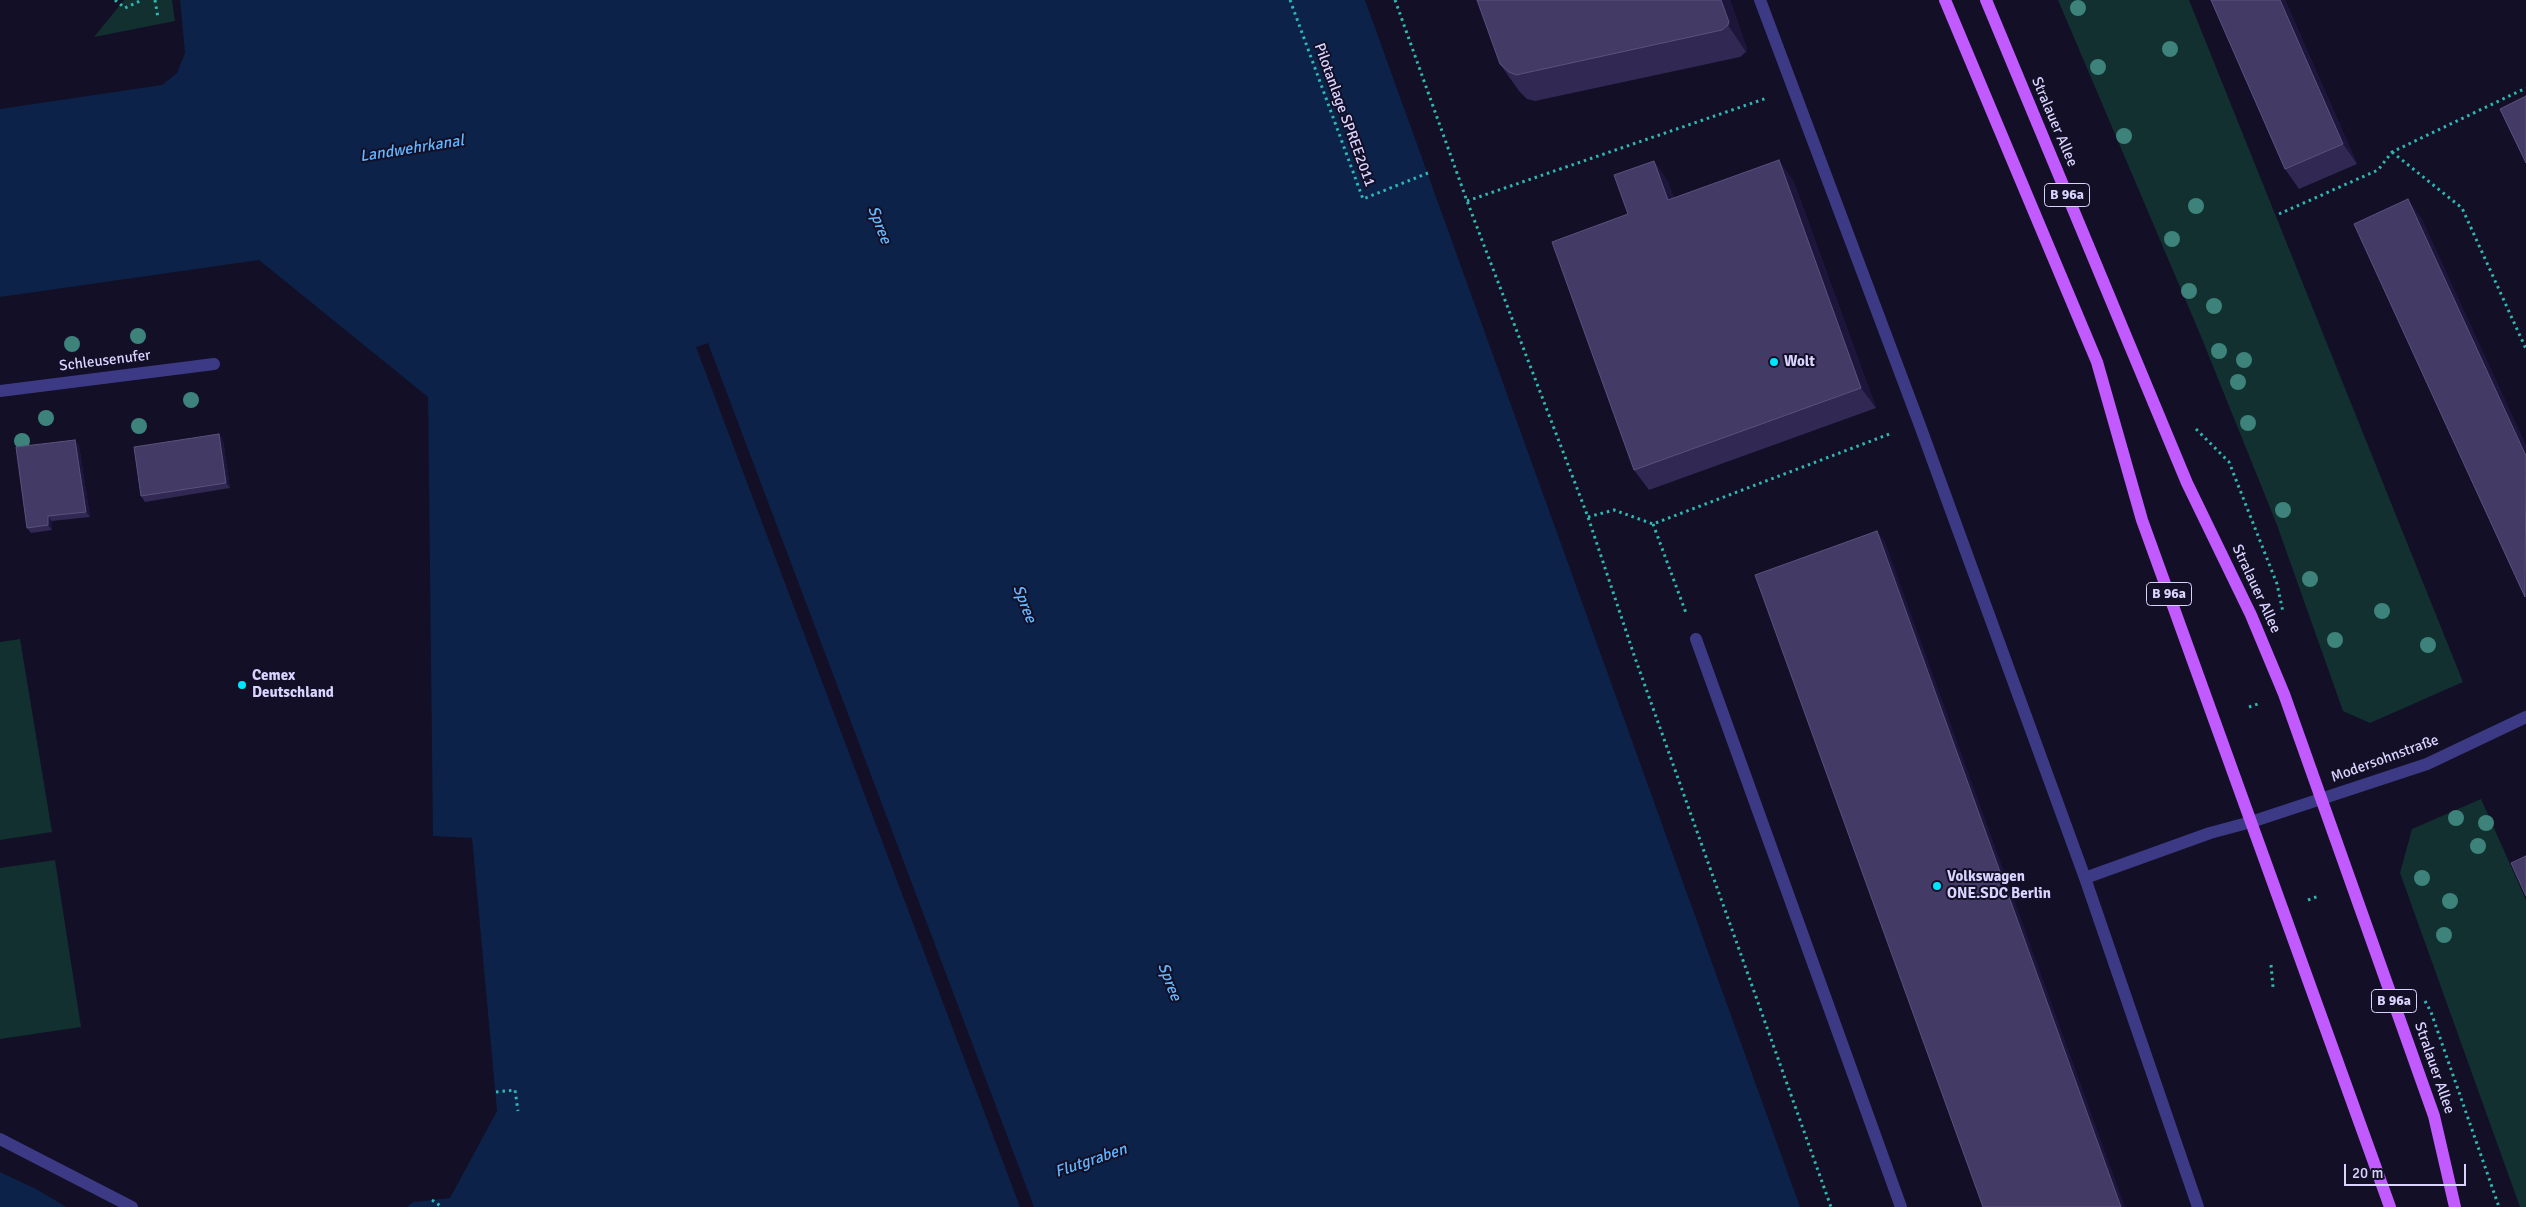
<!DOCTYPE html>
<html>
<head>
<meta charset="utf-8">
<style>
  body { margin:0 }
  #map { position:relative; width:2526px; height:1207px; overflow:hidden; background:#130f26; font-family:Signika,sans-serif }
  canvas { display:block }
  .scale { position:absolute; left:2344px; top:1164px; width:122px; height:22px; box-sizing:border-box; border:2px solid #d9d4ff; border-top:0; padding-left:6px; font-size:15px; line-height:18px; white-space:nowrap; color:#d9d4ff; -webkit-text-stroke:4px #130f26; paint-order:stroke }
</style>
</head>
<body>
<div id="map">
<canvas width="2526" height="1207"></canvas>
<div class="scale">20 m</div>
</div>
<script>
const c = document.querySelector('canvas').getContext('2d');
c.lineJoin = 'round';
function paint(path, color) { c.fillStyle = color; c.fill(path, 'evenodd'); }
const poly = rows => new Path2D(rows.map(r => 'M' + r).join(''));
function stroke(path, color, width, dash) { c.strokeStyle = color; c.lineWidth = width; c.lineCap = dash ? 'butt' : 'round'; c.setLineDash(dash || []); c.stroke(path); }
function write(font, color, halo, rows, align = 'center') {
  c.font = font + ' Signika,sans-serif'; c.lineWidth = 4; c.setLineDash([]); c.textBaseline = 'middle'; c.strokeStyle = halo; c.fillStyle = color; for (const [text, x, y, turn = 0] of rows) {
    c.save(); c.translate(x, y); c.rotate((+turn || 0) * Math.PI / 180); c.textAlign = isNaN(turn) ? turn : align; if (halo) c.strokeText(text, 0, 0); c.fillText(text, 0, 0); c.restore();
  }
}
const green = poly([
  [124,0,172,0,175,21,94,37],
  [2058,0,2189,0,2463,682,2370,723,2343,711,2277,525,2200,334],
  [20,639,52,832,0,840,0,642],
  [2481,799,2526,900,2526,1207,2520,1207,2400,873,2412,829],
  [55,860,81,1027,0,1039,0,868]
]);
const water = poly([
  [180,0,1365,0,1800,1207,407,1207,413,1202,450,1198,497,1111,472,838,433,836,428,397,259,260,0,297,0,109,162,85,177,73,185,53],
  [0,1172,38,1190,66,1207,0,1207]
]);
const pier = poly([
  [708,343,1034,1207,1020,1207,696,347]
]);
const path = poly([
  [115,0,125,8,142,0],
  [155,0,158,18],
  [1290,0,1363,199,1428,173],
  [1395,0,1467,201,1588,517,1634,655,1831,1207],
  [2392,152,2462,208,2526,349],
  [1467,201,1767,98],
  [2279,214,2378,170,2392,152,2526,88],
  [2196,429,2229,462,2277,584,2283,612],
  [1588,517,1614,510,1653,524,1892,433],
  [1653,524,1686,613],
  [2249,707,2258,704],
  [2308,900,2319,896],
  [2271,965,2273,987],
  [2425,1001,2431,1012,2499,1207],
  [496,1092,515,1090,518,1111],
  [432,1200,442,1207]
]);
const lane = poly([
  [1760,0,1919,423,2085,878,2198,1207],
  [1696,639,1901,1207],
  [2085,878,2210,833,2251,822],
  [0,1139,132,1207]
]);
const street = poly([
  [0,391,214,364],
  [2251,822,2427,764,2526,717]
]);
const primary = poly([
  [1945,0,2097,362,2142,520,2390,1207],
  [1986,0,2187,483,2251,615,2284,694,2434,1116,2455,1207]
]);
const trees = [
  [2078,8],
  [2170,49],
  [2098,67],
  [2124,136],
  [2196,206],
  [2172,239],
  [2189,291],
  [2214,306],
  [138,336],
  [72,344],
  [2219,351],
  [2244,360],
  [2238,382],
  [191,400],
  [46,418],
  [2248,423],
  [139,426],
  [22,441],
  [2283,510],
  [2310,579],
  [2382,611],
  [2335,640],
  [2428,645],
  [2456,818],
  [2486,823],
  [2478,846],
  [2422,878],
  [2450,901],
  [2444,935]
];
const wall = poly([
  [1730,0,1747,49,1746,52,1740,57,1535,101,1527,99,1519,91,1500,64],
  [2211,0,2285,0,2357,164,2299,189,2285,169],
  [1654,161,1668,182,1674,198,1793,180,1876,408,1649,490,1634,470,1628,214],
  [219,434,223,440,230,488,145,502,141,496],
  [75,440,79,446,90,517,52,521,52,530,31,533,27,528]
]);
const shadedWall = poly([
  [1721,0,1730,0,1747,49,1746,52,1728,25],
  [2280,0,2285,0,2357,164,2343,144],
  [1779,160,1793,180,1876,408,1861,388],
  [1654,161,1668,182,1682,220,1668,200],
  [2408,199,2422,219,2526,445,2526,456],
  [219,434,223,440,230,488,226,483],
  [75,440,79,446,90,517,86,512],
  [48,516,52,521,52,530,48,525],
  [1877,531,1885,542,2125,1207,2121,1207]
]);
const building = poly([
  [1477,0,1721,0,1729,22,1728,25,1722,30,1516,75,1509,72,1500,64,1477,0],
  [2211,0,2280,0,2343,144,2285,169,2211,0],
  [2526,96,2526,163,2500,109,2526,96],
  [1779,160,1861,388,1634,470,1552,242,1628,214,1614,175,1654,161,1668,200,1779,160],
  [2408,199,2526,456,2525,597,2354,224,2408,199],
  [219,434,226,483,141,496,134,447,219,434],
  [75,440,86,512,48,516,48,525,27,528,16,447,75,440],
  [1877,531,2121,1207,1983,1207,1755,575,1877,531],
  [2526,856,2526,896,2511,863,2526,856]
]);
const markers = [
  [1774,362,5,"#00e5ff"],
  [242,685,5,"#00e5ff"],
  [1937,886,5,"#00e5ff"]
];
const shields = [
  [2067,195,45],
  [2169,594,45],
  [2394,1001,45]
];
const shieldNames = [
  ["B 96a",2067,195],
  ["B 96a",2169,594],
  ["B 96a",2394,1001]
];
const streetNames = [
  ["Pilotanlage SPREE2011",1344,115,70],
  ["Stralauer Allee",2054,122,67],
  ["Schleusenufer",105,361,-7],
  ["Stralauer Allee",2256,589,65],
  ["Modersohnstraße",2385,759,-20],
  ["Stralauer Allee",2434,1068,71]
];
const poiNames = [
  ["Wolt",1784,362],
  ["Cemex",252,676],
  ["Deutschland",252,693],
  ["Volkswagen",1947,877],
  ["ONE.SDC Berlin",1947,894]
];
const waterNames = [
  ["Landwehrkanal",412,149,-9],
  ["Spree",879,225,69],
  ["Spree",1024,604,69],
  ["Spree",1169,982,69],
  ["Flutgraben",1091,1161,-19]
];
paint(green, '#12302f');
paint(water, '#0c2248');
paint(pier, '#130f26');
stroke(path, '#2fb8b0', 3, [2.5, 4]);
stroke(lane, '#3d3a85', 12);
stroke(street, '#3d3a85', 12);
stroke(primary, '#c25bff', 12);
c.fillStyle = '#3d827b';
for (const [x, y] of trees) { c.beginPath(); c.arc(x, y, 8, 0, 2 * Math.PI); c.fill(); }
paint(wall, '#312854');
paint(shadedWall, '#1d163a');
paint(building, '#433a66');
stroke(building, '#5a527e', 1);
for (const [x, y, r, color] of markers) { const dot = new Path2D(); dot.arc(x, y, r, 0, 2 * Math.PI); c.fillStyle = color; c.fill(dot); stroke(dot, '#130f26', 2); }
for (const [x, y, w] of shields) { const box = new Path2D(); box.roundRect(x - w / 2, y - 11.5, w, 23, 4); c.fillStyle = '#130f26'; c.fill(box); stroke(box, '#d9d4ff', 1); }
write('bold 14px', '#d9d4ff', null, shieldNames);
write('15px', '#d9d4ff', '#130f26', streetNames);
write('bold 15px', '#d9d4ff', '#130f26', poiNames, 'left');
write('italic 16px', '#62b6ff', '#130f26', waterNames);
</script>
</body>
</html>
